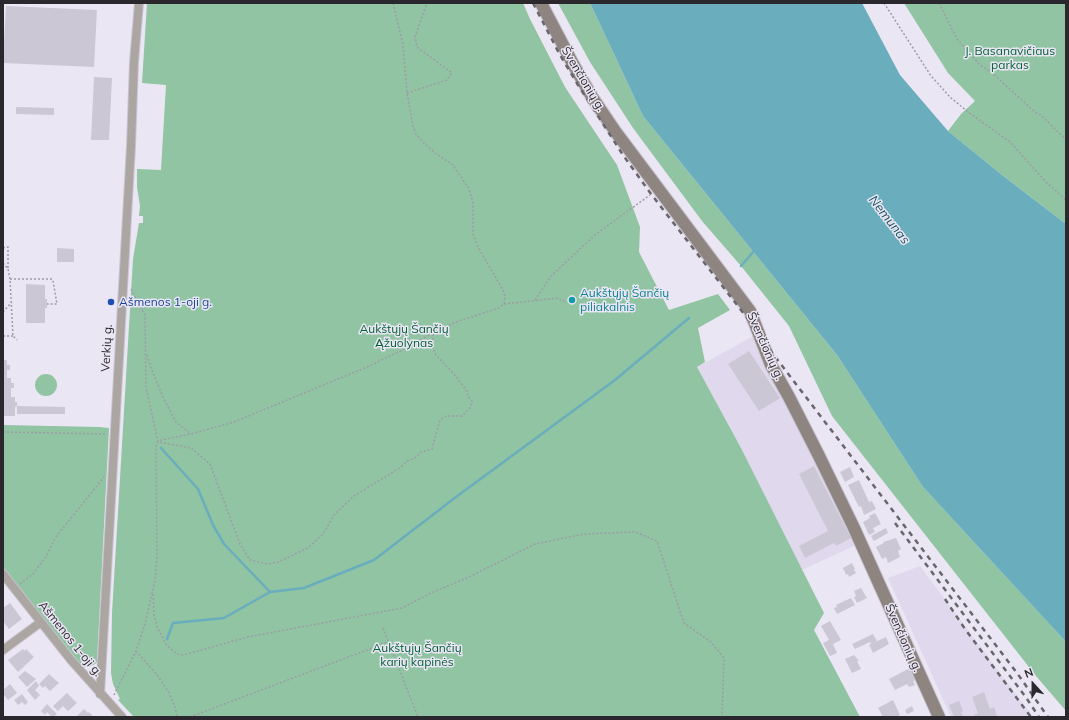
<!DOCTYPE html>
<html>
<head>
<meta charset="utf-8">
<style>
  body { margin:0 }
  #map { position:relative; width:1069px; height:720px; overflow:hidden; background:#ebe6f4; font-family:Mulish,sans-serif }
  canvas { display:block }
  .frame { position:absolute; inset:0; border:4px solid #2a282d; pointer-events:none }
  .north { position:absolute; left:1013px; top:664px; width:40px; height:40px; -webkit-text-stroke:3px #ebe6f4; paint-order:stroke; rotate:339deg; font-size:11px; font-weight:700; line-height:16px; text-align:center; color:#2a282d }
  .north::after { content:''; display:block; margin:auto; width:14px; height:18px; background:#2a282d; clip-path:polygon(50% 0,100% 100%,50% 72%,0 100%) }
</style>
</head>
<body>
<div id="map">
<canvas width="1069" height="720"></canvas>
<div class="frame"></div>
<div class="north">N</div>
</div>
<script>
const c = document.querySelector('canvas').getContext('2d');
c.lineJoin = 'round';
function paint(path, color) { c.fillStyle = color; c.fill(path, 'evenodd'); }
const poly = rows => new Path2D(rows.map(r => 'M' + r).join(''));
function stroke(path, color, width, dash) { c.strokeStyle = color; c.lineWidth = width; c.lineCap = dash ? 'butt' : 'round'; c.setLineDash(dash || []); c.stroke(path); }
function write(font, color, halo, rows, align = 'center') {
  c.font = font + ' Mulish,sans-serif'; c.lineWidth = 3; c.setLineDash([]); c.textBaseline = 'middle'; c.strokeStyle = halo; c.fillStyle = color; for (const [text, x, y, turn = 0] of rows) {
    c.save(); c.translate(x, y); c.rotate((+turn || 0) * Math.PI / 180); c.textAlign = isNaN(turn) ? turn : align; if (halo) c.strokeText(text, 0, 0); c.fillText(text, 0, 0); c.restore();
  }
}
const built = poly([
  [755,335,759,351,858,544,802,570,741,448,697,367],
  [920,566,1033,717,951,717,888,578]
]);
const green = poly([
  [147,3,523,3,530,19,565,87,617,165,640,227,639,252,669,310,718,294,730,310,698,328,705,362,697,367,741,448,824,613,814,630,860,717,134,717,118,700,120,699,113,684,111,673,112,613,133,259,139,223,143,223,143,216,139,216,140,206,137,187,137,169,161,170,166,85,142,83],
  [558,3,590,3,643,116,837,355,923,487,1066,642,1066,711,1036,676,832,416,789,326,741,266,702,221,633,128,590,62],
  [904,3,1066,3,1066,224,1002,175,948,131,961,114,975,101,948,73],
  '35 385a11 11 0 1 1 22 0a11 11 0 1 1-22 0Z',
  [3,425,100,427,109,428,97,662,95,664,91,666,86,667,81,665,40,616,3,567]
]);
const water = poly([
  [590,3,862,3,900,75,948,131,1002,175,1066,224,1066,642,923,487,837,355,643,116]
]);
const stream = poly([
  [741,266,755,250],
  [161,448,198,489,213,525,224,544,270,592],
  [167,639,173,623,224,618,270,592,304,588,374,560,456,497,615,380,689,318]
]);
const building = poly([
  [6,6,97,10,94,67,3,63],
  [94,77,112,78,109,140,91,140],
  [16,107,54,108,54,115,16,114],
  [57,248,74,249,74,262,57,262],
  [26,284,45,285,45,299,47,299,47,308,45,308,45,323,26,323],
  [749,351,780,398,759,411,728,364],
  [3,360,7,360,7,365,10,365,10,370,7,370,7,378,11,378,11,383,14,383,14,388,11,388,11,397,15,397,15,402,17,402,17,406,15,407,15,416,3,416],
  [17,406,65,407,65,414,17,414],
  [814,466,851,538,836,546,834,543,805,558,799,546,828,531,799,474],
  [850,467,854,477,845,482,840,472],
  [859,480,869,502,872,501,876,509,864,515,861,506,859,507,848,485],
  [875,513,881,524,873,528,875,532,869,535,863,522,870,518,869,516],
  [886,528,888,533,874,541,871,536],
  [896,538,901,549,898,551,900,557,888,563,886,557,882,559,876,547,884,543,883,542],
  [852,563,855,569,854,570,856,573,849,577,848,574,846,575,843,568],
  [861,588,867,598,857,603,854,597,856,596,854,591],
  [851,598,855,605,837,614,834,608,837,607,836,605],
  [10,603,22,619,9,629,3,621,3,608],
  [830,621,841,640,833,644,837,653,830,656,823,643,829,640,821,626],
  [873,634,877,641,871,644,870,642,855,649,852,644],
  [886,637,889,644,873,653,869,645],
  [23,649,25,651,26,649,34,657,18,672,8,660],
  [854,655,859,661,857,661,861,669,852,673,845,659],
  [910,668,916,680,913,681,915,685,909,687,907,684,895,690,889,679],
  [25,671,36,679,27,687,18,677],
  [49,674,59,683,50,691,45,686,43,688,39,684],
  [36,681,39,686,35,690,40,695,35,700,27,690],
  [10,684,17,693,8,700,3,694,3,690],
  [984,692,990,709,994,707,997,716,996,717,975,717,974,715,978,713,972,697],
  [67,693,77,703,68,711,63,706,58,711,53,706],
  [22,694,28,702,25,705,22,702,18,705,14,700],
  [893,700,900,715,896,717,883,717,878,708],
  [959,701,963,711,961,712,963,716,954,717,949,705],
  [47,704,57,714,53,717,52,717,47,712,45,715,41,711],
  [912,706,914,711,907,714,905,710],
  [84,709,88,713,89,712,92,715,92,717,76,717]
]);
const path = poly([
  [884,3,931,76,942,88,950,97,968,112,1010,142,1046,182,1066,200],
  [939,3,957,39,979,64,992,73,1035,112,1041,115,1059,133,1066,139],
  [407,93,447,80,452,73,417,47,415,37,427,3],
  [3,248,8,247,8,269],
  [3,263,8,269,10,279,13,336,17,340],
  [10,279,52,279,53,281,57,304,47,304],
  [131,289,145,315,146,387,158,442,191,448,210,464,240,544,250,560,267,564,278,562,308,548,323,534,334,515,354,496,401,467,407,461,415,458,421,452,432,449,440,420,446,416,462,416,471,407,472,400,468,397,467,391,454,374,436,355,433,349,433,333],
  [535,300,551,276,596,234,650,195],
  [504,304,558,298,565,302],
  [3,312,12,302],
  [3,336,13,336],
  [147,355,151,368,163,397,176,422,191,434],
  [3,432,107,434],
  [20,584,33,574,47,555,55,538,104,477],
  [153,594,154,615,157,627,167,646,177,654,183,655,248,637,402,608,431,593,469,577,535,544,584,534,635,532,657,541,684,623,711,642,724,658,722,717],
  [383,628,418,717],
  [136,651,158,676,169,693,175,707,177,717],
  [114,695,136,651,145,624,155,580,157,557,156,446,158,442,161,440,191,434,234,422,367,367,413,345,433,332,459,321,499,308,504,304,505,298,504,292,478,247,473,234,473,203,469,189,453,165,435,153,423,142,416,134,413,126,407,93,403,45,393,3],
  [190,717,388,642]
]);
const street = poly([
  [3,574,71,660,122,717],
  [3,650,41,622],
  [100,694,131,146,134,62,139,3]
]);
const secondary = poly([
  [541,3,573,64,592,97,615,131,750,311,771,365,789,397,818,454,854,528,939,717]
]);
const rail = poly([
  [533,3,560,55,578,85,623,155,651,194,758,332,773,354,1017,673,1048,717],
  [895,523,1025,696,1039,717],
  [945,599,965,629,1031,717]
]);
const markers = [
  [572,300,4,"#0f9aa8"],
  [111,302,4,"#1a4fb4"]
];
const parkNames = [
  ["J. Basanavičiaus",1010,51],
  ["parkas",1010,65],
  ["Aukštųjų Šančių",404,329],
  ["Ąžuolynas",404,343],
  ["Aukštųjų Šančių",417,648],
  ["karių kapinės",417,662]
];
const streetNames = [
  ["Švenčionių g.",583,79,59],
  ["Švenčionių g.",765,346,66],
  ["Verkių g.",107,348,-87],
  ["Švenčionių g.",903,638,66],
  ["Ašmenos 1-oji g.",70,639,51]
];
const cultureNames = [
  ["Aukštųjų Šančių",580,293],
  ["piliakalnis",580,307]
];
const transitNames = [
  ["Ašmenos 1-oji g.",119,302]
];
const waterNames = [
  ["Nemunas",889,220,52]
];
paint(built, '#e0d9ee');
paint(green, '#90c4a3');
paint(water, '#6aaebd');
stroke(stream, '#6aaebd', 2.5);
paint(building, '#ccc7d4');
stroke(street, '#c8c4d0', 10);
stroke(secondary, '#c8c4d0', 14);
stroke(path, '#9f9ba6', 1.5, [2, 2]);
stroke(street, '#aca6a3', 8);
stroke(secondary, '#8e8581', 12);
stroke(rail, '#68656d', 2.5, [5, 5]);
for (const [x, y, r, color] of markers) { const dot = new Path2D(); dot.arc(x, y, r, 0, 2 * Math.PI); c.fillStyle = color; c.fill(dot); stroke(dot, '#ebe6f4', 1.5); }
write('12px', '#056138', '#ebe6f4', parkNames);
write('12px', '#2a282d', '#ebe6f4', streetNames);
write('12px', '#0d838f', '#ebe6f4', cultureNames, 'left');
write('12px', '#164399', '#ebe6f4', transitNames, 'left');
write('italic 13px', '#1b5560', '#ebe6f4', waterNames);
</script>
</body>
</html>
